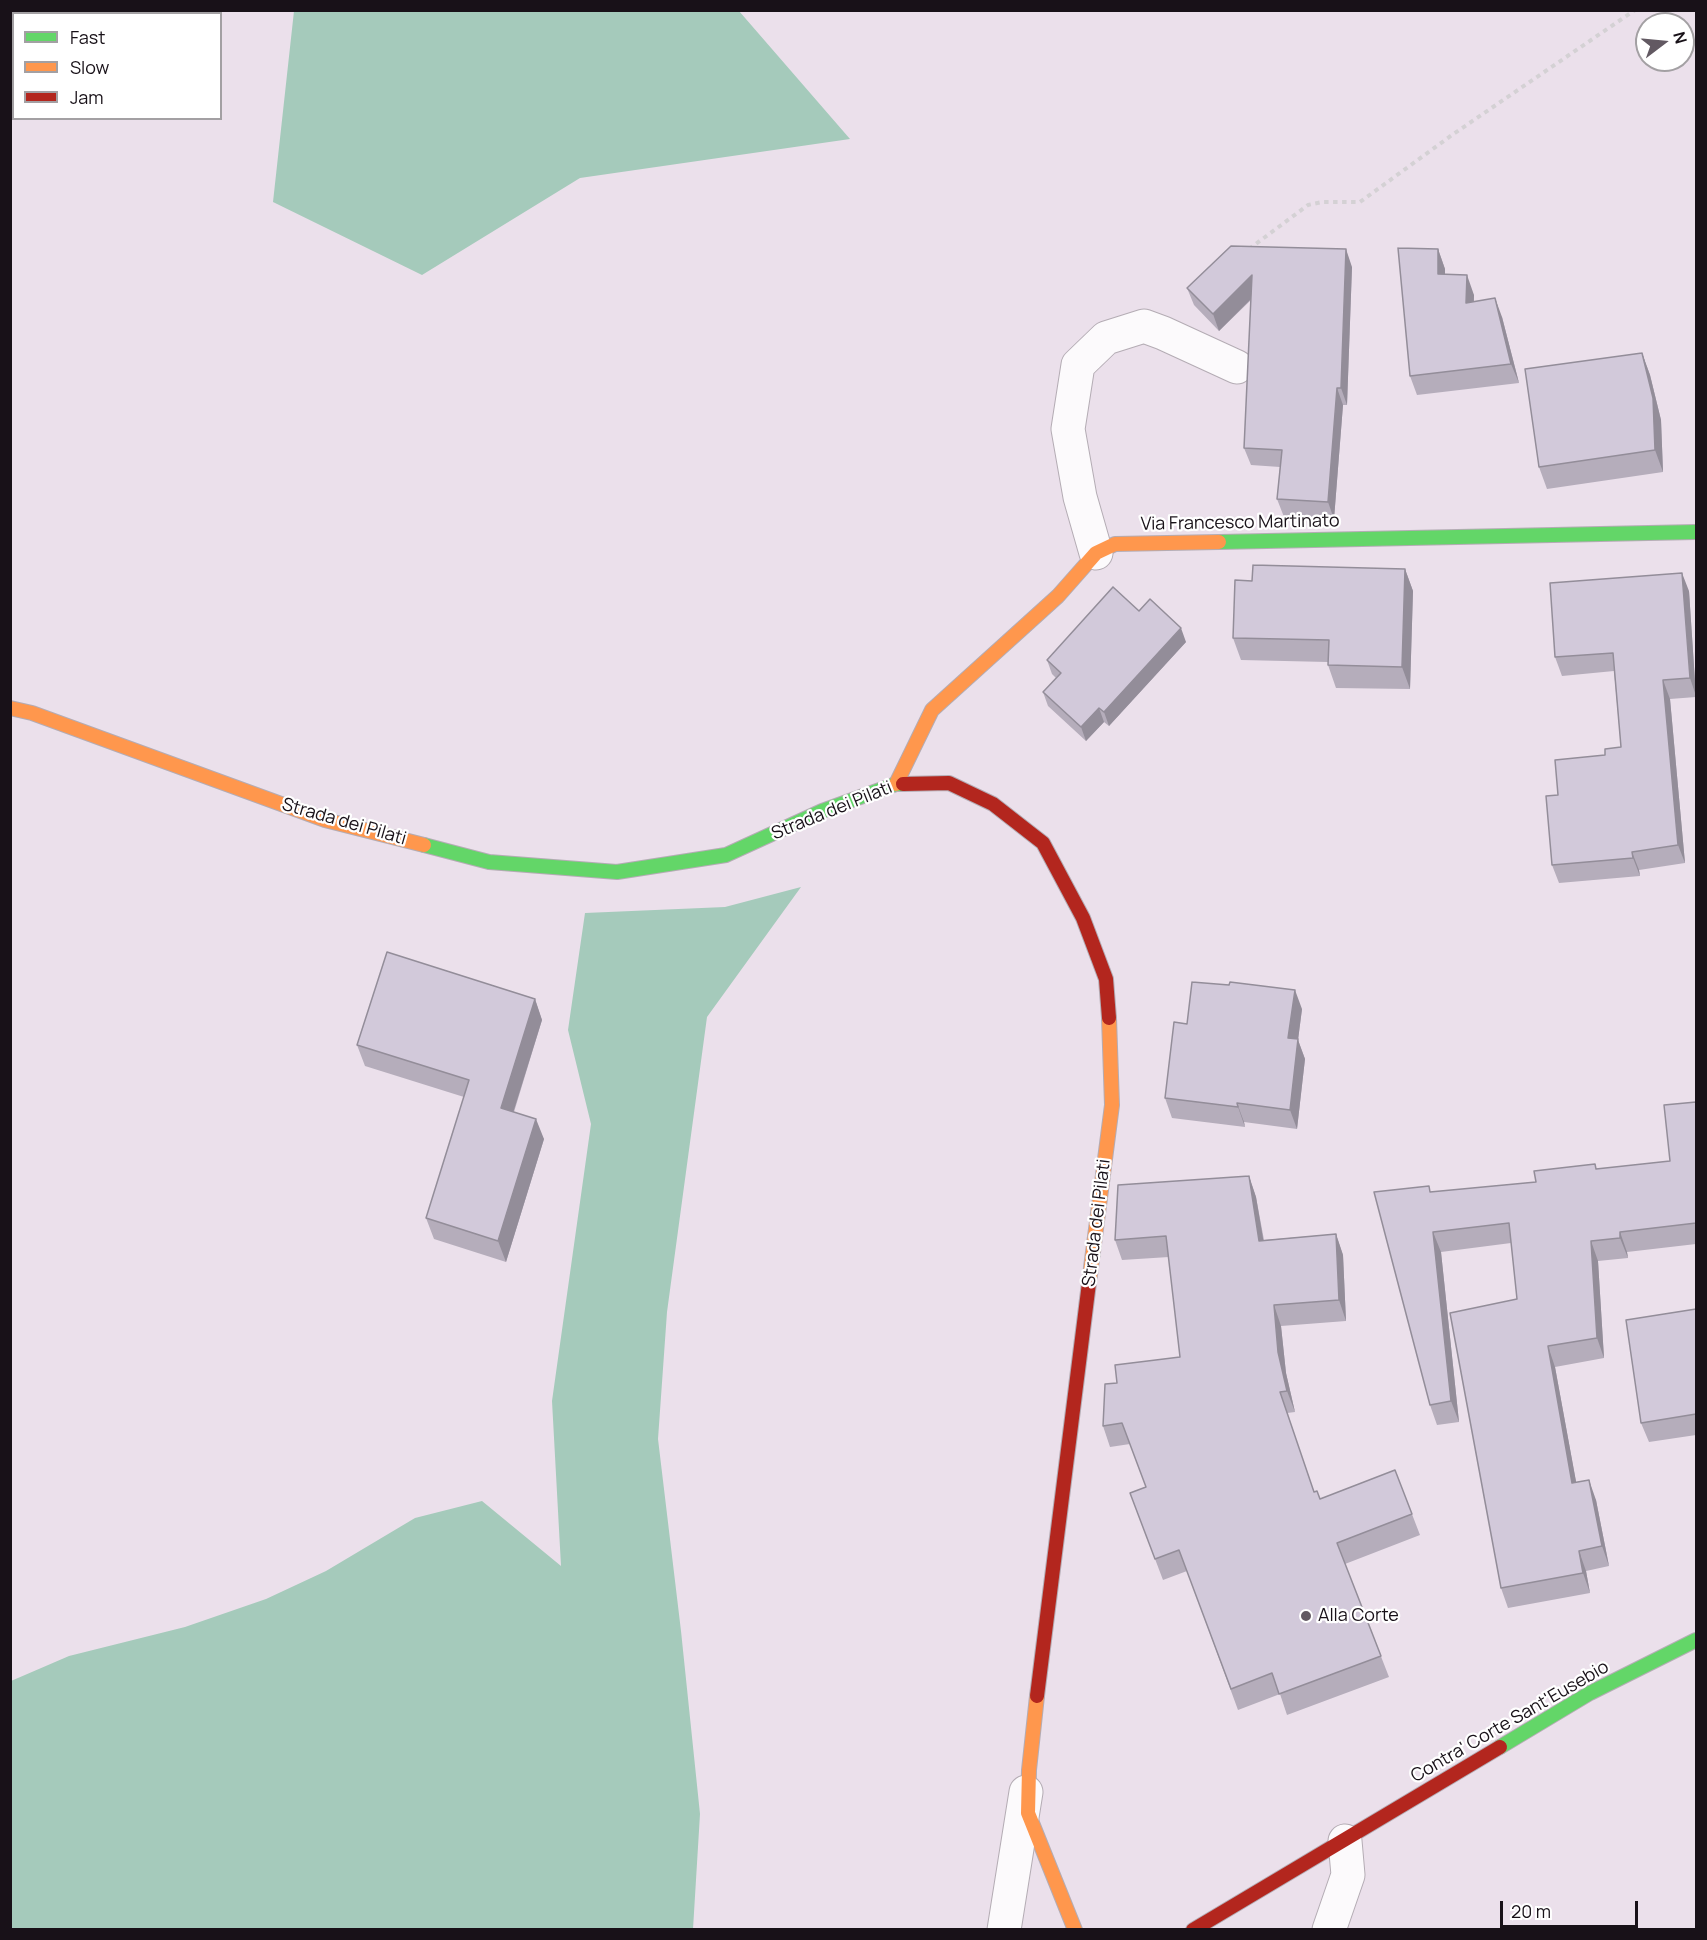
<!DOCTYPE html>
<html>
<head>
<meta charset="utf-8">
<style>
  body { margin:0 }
  #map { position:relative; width:1707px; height:1940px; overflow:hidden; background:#ebe0eb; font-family:Manrope,sans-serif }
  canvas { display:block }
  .frame { position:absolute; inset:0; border:12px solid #181118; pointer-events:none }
  .legend { position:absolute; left:12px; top:12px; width:210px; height:108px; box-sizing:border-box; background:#fff; border:2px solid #a3a0a3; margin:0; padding:8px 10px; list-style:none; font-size:18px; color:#181118 }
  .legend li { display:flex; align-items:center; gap:12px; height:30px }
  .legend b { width:30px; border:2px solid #a3a0a3 }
  .north { position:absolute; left:1635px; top:12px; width:60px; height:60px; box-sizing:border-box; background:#fff; border:2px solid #a3a0a3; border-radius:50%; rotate:74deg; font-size:16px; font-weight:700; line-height:24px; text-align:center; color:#181118 }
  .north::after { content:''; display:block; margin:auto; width:21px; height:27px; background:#625962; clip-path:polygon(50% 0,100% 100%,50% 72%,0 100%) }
  .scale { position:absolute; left:1500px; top:1901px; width:138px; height:27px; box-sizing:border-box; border:3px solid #181118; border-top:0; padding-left:8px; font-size:18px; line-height:21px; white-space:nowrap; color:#181118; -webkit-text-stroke:4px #fff; paint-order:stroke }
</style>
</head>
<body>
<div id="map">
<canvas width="1707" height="1940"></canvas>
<div class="frame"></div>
<ul class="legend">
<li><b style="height:8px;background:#63d668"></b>Fast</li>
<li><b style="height:8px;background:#ff974d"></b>Slow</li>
<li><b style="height:8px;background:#b3261e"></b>Jam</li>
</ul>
<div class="north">N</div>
<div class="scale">20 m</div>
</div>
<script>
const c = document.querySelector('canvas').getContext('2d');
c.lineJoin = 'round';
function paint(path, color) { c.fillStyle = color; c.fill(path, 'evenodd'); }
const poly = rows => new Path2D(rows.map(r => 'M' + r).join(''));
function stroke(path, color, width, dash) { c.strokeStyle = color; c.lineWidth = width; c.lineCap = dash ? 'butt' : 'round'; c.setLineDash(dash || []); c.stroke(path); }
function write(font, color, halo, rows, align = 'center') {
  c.font = font + ' Manrope,sans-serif'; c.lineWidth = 4.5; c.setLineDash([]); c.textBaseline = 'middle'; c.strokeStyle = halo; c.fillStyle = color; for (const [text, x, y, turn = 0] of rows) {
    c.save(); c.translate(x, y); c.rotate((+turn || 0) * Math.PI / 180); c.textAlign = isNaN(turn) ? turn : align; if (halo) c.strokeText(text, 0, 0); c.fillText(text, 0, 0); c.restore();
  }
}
const forest = poly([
  [294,11,739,11,850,139,580,178,422,275,273,202],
  [801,887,707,1017,667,1312,658,1439,681,1631,700,1814,693,1929,11,1929,11,1681,69,1656,185,1627,266,1599,326,1571,415,1518,482,1501,561,1566,552,1401,591,1124,568,1030,585,913,725,907]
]);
const path = poly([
  [1249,249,1308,205,1322,202,1360,202,1452,135,1635,10]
]);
const street = poly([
  [1096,553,1080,497,1068,429,1078,365,1106,338,1144,326,1163,333,1237,367],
  [1004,1930,1026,1792],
  [1329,1930,1348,1875,1345,1841]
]);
const fast = poly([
  [1219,542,1696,532],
  [424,845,489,862,617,872,726,855,822,811,896,784,903,784],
  [1500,1747,1590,1693,1696,1640]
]);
const slow = poly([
  [10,708,32,713,325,820,424,845],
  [896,784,932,710,1058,596,1096,553,1115,544,1219,542],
  [1089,1283,1112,1105,1109,1018],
  [1037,1696,1029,1770,1028,1813,1075,1930]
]);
const jam = poly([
  [903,784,949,783,993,804,1043,843,1083,918,1106,979,1109,1018],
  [1037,1696,1089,1283],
  [1193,1930,1500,1747]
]);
const wall = poly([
  [1438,249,1445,269,1445,274,1474,295,1474,301,1502,317,1519,383,1417,395,1410,376],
  [1352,267,1347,405,1343,405,1334,519,1284,517,1277,499,1280,467,1251,465,1244,448,1251,300,1219,331,1194,305,1187,288],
  [1642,353,1650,375,1661,420,1663,472,1547,489,1539,467],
  [1405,569,1413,591,1410,689,1336,688,1328,665,1328,662,1241,660,1233,638,1252,581],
  [1689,591,1696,697,1670,699,1685,863,1639,870,1640,876,1559,883,1552,865,1558,795,1621,747,1614,671,1562,676,1555,657],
  [1139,611,1186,642,1109,726,1104,722,1086,741,1048,706,1043,692,1056,678,1052,674,1047,660],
  [535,999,542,1020,514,1112,544,1139,506,1262,434,1239,426,1218,464,1097,365,1066,357,1045],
  [1302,1009,1298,1040,1305,1059,1297,1129,1244,1122,1245,1127,1172,1118,1165,1098,1187,1024],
  [1696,1102,1696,1244,1627,1252,1628,1258,1598,1261,1604,1358,1555,1367,1576,1482,1596,1500,1609,1566,1586,1571,1590,1593,1508,1608,1501,1588,1517,1299,1511,1243,1441,1252,1459,1422,1437,1425,1430,1405,1432,1192,1536,1182,1597,1169,1670,1161],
  [1249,1176,1256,1197,1264,1240,1336,1234,1343,1255,1346,1321,1281,1326,1286,1373,1295,1412,1287,1413,1314,1492,1320,1499,1395,1470,1420,1535,1345,1564,1389,1677,1287,1715,1280,1694,1238,1710,1187,1571,1163,1580,1130,1493,1146,1487,1130,1444,1110,1447,1103,1426,1117,1383,1180,1357,1169,1257,1122,1260,1115,1240],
  [1696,1309,1696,1435,1649,1442,1641,1423]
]);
const shadedWall = poly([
  [1346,249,1352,267,1347,405,1341,388],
  [1438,249,1445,269,1445,293,1438,274],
  [1252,275,1258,292,1219,331,1213,314],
  [1467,275,1474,295,1473,323,1466,303],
  [1495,298,1502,317,1519,383,1511,364],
  [1642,353,1650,375,1661,420,1663,472,1655,450],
  [1337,388,1343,405,1334,519,1328,502],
  [1405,569,1413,591,1410,689,1402,667],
  [1682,573,1689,591,1696,696,1690,678],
  [1181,628,1186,642,1109,726,1104,712],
  [1663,680,1670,699,1685,863,1678,845],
  [1099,708,1104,722,1086,741,1081,727],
  [1632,852,1639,870,1640,876,1633,858],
  [1295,990,1302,1009,1298,1040,1305,1059,1297,1129,1290,1110,1288,1038],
  [535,999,542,1020,508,1129,501,1108],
  [1237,1103,1244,1122,1245,1127,1238,1107],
  [536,1119,544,1139,506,1262,498,1241],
  [1249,1176,1256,1197,1267,1262,1259,1241],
  [1433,1232,1441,1252,1459,1422,1451,1401],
  [1620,1232,1627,1252,1628,1258,1620,1238],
  [1336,1234,1343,1255,1346,1321,1339,1300],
  [1591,1241,1598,1261,1604,1358,1597,1338],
  [1274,1305,1281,1326,1286,1373,1295,1412,1287,1391,1278,1352],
  [1548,1346,1555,1367,1580,1503,1572,1483],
  [1589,1480,1596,1500,1609,1566,1602,1546],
  [1579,1551,1586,1571,1590,1593,1583,1573]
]);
const building = poly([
  [1231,246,1346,249,1341,388,1337,388,1328,502,1277,499,1282,450,1244,448,1252,275,1213,314,1187,288,1231,246],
  [1398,248,1438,249,1438,274,1467,275,1466,303,1495,298,1511,364,1410,376,1398,248],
  [1642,353,1653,398,1655,450,1539,467,1525,369,1642,353],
  [1253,565,1405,569,1402,667,1328,665,1329,640,1233,638,1235,580,1252,581,1253,565],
  [1682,573,1690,678,1663,680,1678,845,1632,852,1633,858,1552,865,1546,796,1558,795,1555,760,1605,755,1605,749,1621,747,1613,653,1555,657,1550,583,1682,573],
  [1113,587,1139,611,1150,599,1181,628,1104,712,1099,708,1081,727,1043,692,1061,673,1047,660,1113,587],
  [387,952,535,999,501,1108,536,1119,498,1241,426,1218,469,1080,357,1045,387,952],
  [1192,982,1229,985,1230,982,1295,990,1288,1038,1298,1039,1290,1110,1237,1103,1238,1107,1165,1098,1174,1022,1187,1024,1192,982],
  [1696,1102,1696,1223,1620,1232,1620,1238,1591,1241,1597,1338,1548,1346,1572,1483,1589,1480,1602,1546,1579,1551,1583,1573,1501,1588,1450,1313,1517,1299,1509,1223,1433,1232,1451,1401,1430,1405,1374,1192,1429,1186,1430,1192,1536,1182,1534,1171,1595,1164,1596,1169,1670,1161,1664,1105,1696,1102],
  [1249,1176,1259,1241,1336,1234,1339,1300,1274,1305,1278,1352,1287,1391,1280,1392,1314,1492,1317,1491,1320,1499,1395,1470,1412,1514,1337,1543,1381,1656,1279,1694,1272,1673,1231,1689,1179,1550,1155,1559,1130,1493,1146,1487,1122,1423,1103,1426,1105,1384,1117,1383,1115,1365,1180,1357,1166,1236,1115,1240,1118,1185,1249,1176],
  [1696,1309,1696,1414,1641,1423,1626,1320,1696,1309]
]);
const markers = [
  [1306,1616,6,"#625962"]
];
const streetNames = [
  ["Via Francesco Martinato",1240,523,-1],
  ["Strada dei Pilati",832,811,-22],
  ["Strada dei Pilati",344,822,16],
  ["Strada dei Pilati",1097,1223,-83],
  ["Contra' Corte Sant'Eusebio",1510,1722,-30]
];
const poiNames = [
  ["Alla Corte",1318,1616]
];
paint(forest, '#a5cabb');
stroke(street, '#b4acb4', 35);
stroke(fast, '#b4acb4', 16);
stroke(slow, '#b4acb4', 16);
stroke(jam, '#b4acb4', 16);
stroke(path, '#d4d1d4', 4, [4.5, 4.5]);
stroke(street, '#fcfafc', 33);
stroke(fast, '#63d668', 14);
stroke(slow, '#ff974d', 14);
stroke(jam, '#b3261e', 14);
paint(wall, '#b5adbb');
paint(shadedWall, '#938d99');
paint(building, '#d2c9da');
stroke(building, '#938d99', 1.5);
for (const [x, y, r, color] of markers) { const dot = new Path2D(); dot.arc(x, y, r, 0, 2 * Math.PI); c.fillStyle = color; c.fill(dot); stroke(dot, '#fff', 2); }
write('18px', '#181118', '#fff', streetNames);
write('18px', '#181118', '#fff', poiNames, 'left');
</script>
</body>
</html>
